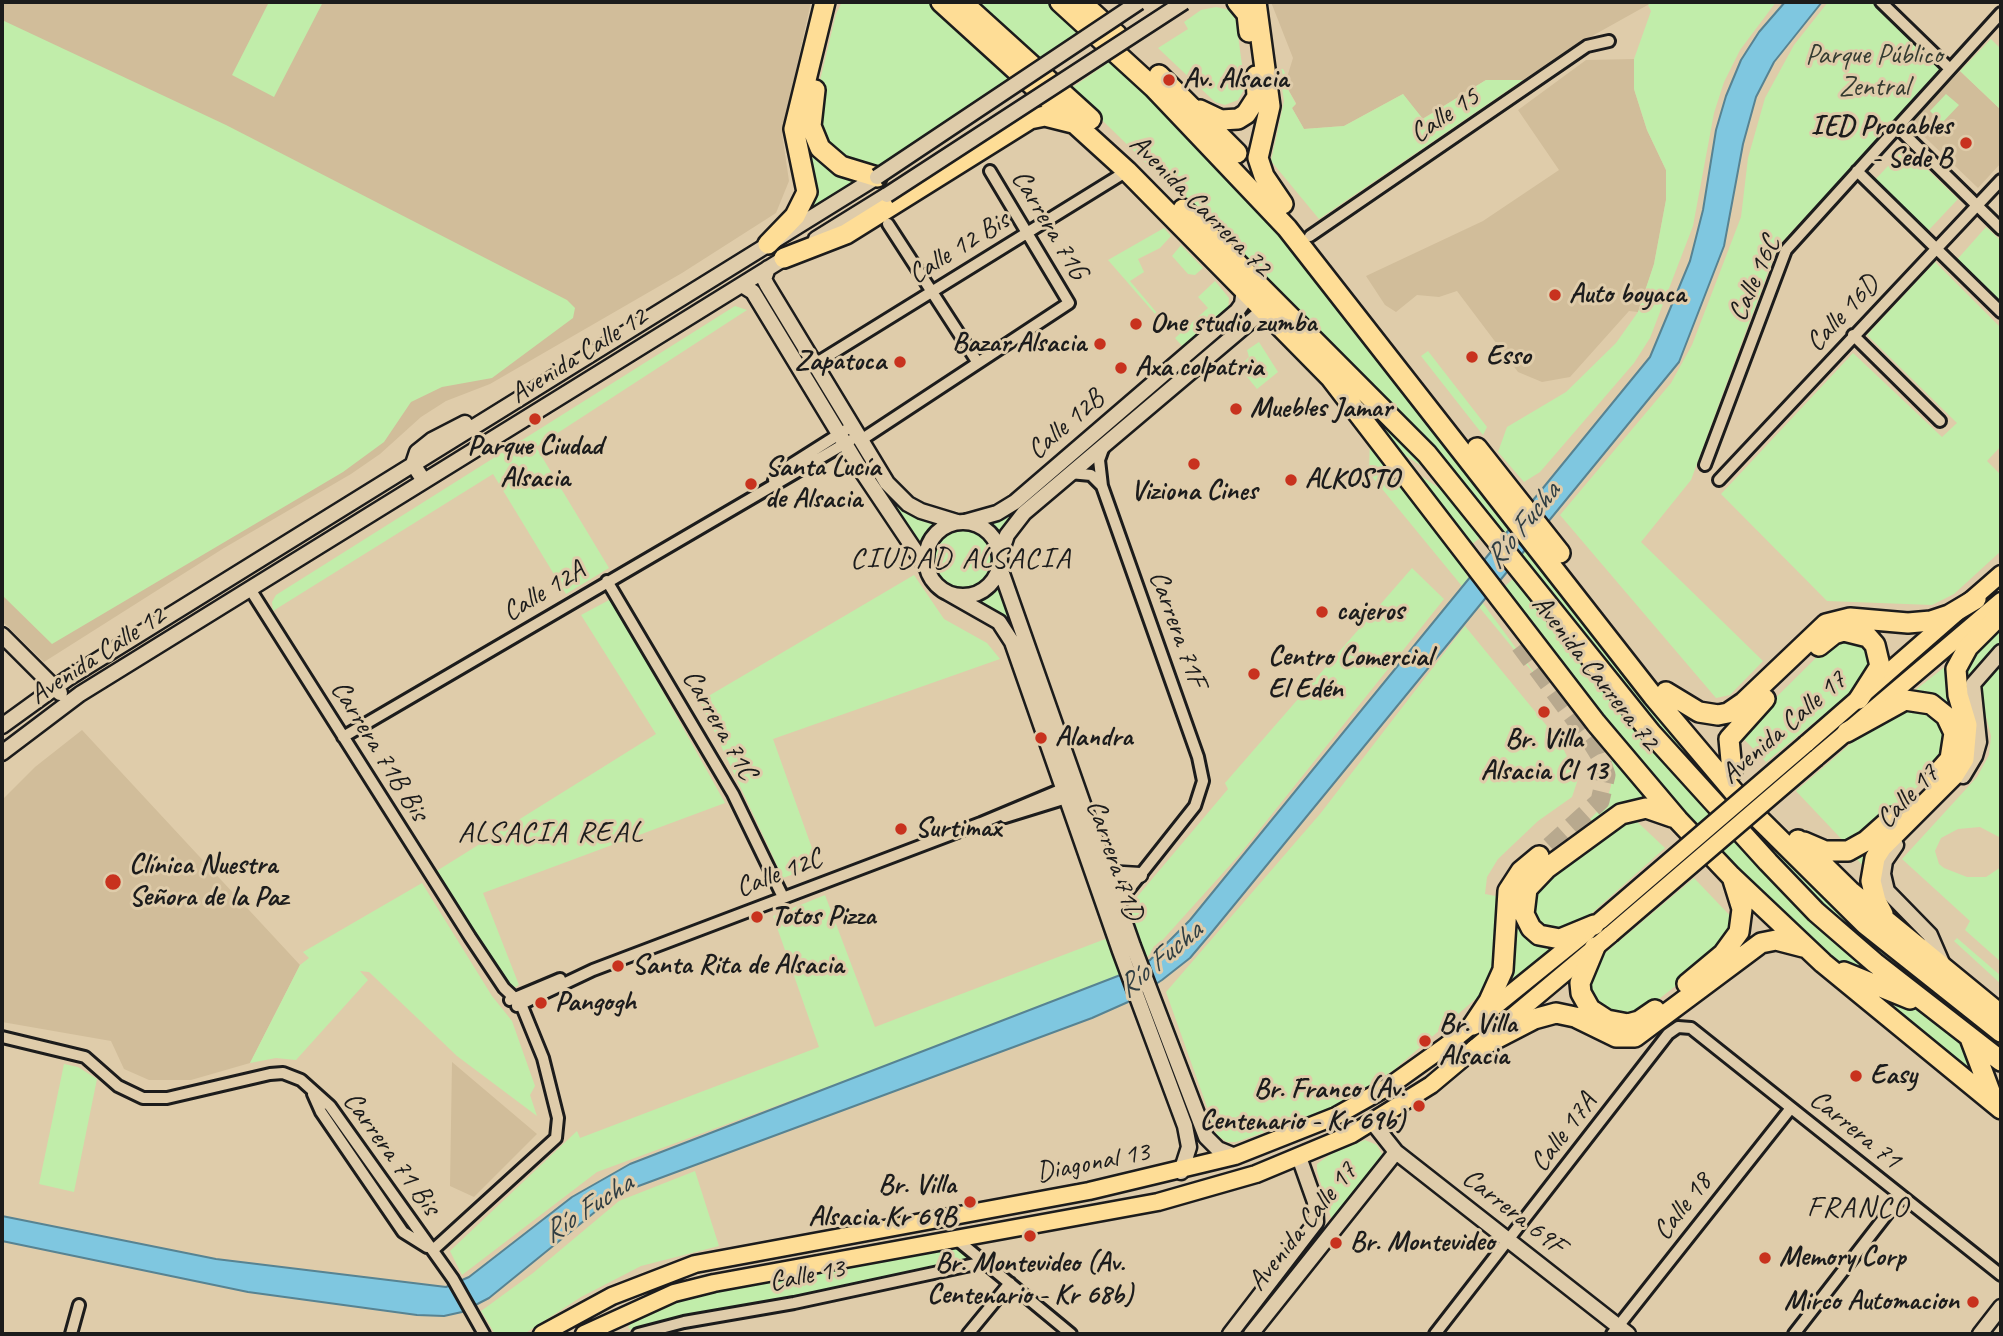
<!DOCTYPE html>
<html>
<head>
<meta charset="utf-8">
<style>
  body { margin:0 }
  #map { position:relative; width:2003px; height:1336px; overflow:hidden; background:#dfccaa; font-family:Caveat,sans-serif }
  canvas { display:block }
  .frame { position:absolute; inset:0; border:4px solid #1c1c1c; pointer-events:none }
</style>
</head>
<body>
<div id="map">
<canvas width="2003" height="1336"></canvas>
<div class="frame"></div>
</div>
<script>
const c = document.querySelector('canvas').getContext('2d');
c.lineJoin = 'round';
function paint(path, color) { c.fillStyle = color; c.fill(path, 'evenodd'); }
const poly = rows => new Path2D(rows.map(r => 'M' + r).join(''));
function stroke(path, color, width, dash) { c.strokeStyle = color; c.lineWidth = width; c.lineCap = dash ? 'butt' : 'round'; c.setLineDash(dash || []); c.stroke(path); }
function write(font, color, halo, rows, align = 'center') {
  c.font = font + ' Caveat,sans-serif'; c.lineWidth = 6; c.setLineDash([]); c.textBaseline = 'middle'; c.strokeStyle = halo; c.fillStyle = color; for (const [text, x, y, turn = 0] of rows) {
    c.save(); c.translate(x, y); c.rotate((+turn || 0) * Math.PI / 180); c.textAlign = isNaN(turn) ? turn : align; if (halo) c.strokeText(text, 0, 0); c.fillText(text, 0, 0); c.restore();
  }
}
const built = poly([
  [2,2,811,2,782,133,789,181,776,213,682,273,490,384,446,401,421,417,380,454,351,474,224,548,44,662,2,621],
  [1271,2,1653,2,1585,40,1523,80,1486,80,1422,119,1403,94,1344,126,1304,129,1292,108,1296,103,1285,84,1293,58],
  [1634,59,1634,89,1647,130,1666,170,1666,200,1654,264,1638,312,1629,311,1570,377,1542,382,1518,372,1457,291,1439,297,1417,295,1396,312,1385,305,1366,276,1483,221,1559,170,1518,110,1586,60],
  [1960,71,2001,110,2001,163,1978,188,1910,123],
  [82,730,300,965,250,1063,191,1080,149,1080,124,1069,111,1041,2,1022,2,800,35,767],
  [452,1062,537,1134,474,1197,450,1186]
]);
const green = poly([
  [269,2,323,2,274,97,232,75],
  [842,2,933,2,1017,77,873,173,823,146,816,97,836,14],
  [971,2,1049,2,1083,31,1038,63],
  [1653,2,1776,2,1740,50,1724,82,1714,113,1693,226,1650,338,1634,363,1540,472,1524,482,1498,452,1507,427,1566,392,1616,343,1638,312,1654,264,1666,200,1666,170,1647,130,1634,89,1634,59,1651,11,1648,5],
  [1828,2,1872,2,1943,70,1777,247,1691,480,1641,542,1763,661,1730,695,1716,698,1560,515,1671,383,1692,345,1741,217,1748,158,1765,98,1794,45],
  [1216,7,1230,10,1236,20,1245,88,1238,100,1225,105,1215,102,1158,48,1188,29,1184,22,1201,10],
  [2,20,226,125,567,300,575,308,573,318,492,378,442,387,411,402,384,442,343,472,52,644,2,595],
  [1991,39,2001,49,2001,110,1960,71],
  [1112,60,1194,138,1316,276,1660,712,2001,1038,2001,1058,1821,908,1676,754,1488,518,1209,224,1070,89],
  [1279,69,1283,69,1287,77,1285,84,1296,104,1292,108,1304,129,1344,126,1403,94,1423,119,1486,80,1523,80,1319,219,1271,161,1284,101],
  [1946,94,1959,105,1942,123,1930,111],
  [1905,148,1958,199,1926,233,1872,183],
  [819,151,866,178,798,218,802,157],
  [1986,227,2001,241,2001,309,1954,263],
  [1164,228,1171,236,1160,248,1138,259,1144,272,1130,281,1157,313,1155,314,1108,260],
  [1181,245,1203,268,1195,275,1188,274,1172,256],
  [1935,262,2001,328,2001,446,1987,461,2001,475,2001,551,1954,594,1932,605,1827,601,1721,494,1853,353,1942,437,1957,423,1867,335],
  [1215,281,1229,298,1228,311,1189,346,1182,346,1175,338,1208,308,1198,297],
  [764,291,829,397,824,399,760,294],
  [735,306,747,310,536,447,609,568,566,594,493,474,273,611,272,602,276,595],
  [1241,314,1243,317,1027,504,1002,537,989,522],
  [1284,318,1440,478,1394,448],
  [1259,342,1278,372,1257,389,1239,367,1249,357,1247,350],
  [1428,351,1487,427,1483,435,1421,356],
  [1370,435,1445,536,1482,602,1544,686,1369,473],
  [1404,465,1459,501,1485,534,1467,548],
  [872,468,894,501,908,512,935,524,920,550,868,470],
  '931 558a32 32 0 1 1 64 0a32 32 0 1 1-64 0Z',
  [1412,568,1444,599,1240,854,1131,975,597,1172,462,1275,450,1251,577,1131,580,1138,819,1047,773,916,825,895,875,1027,1134,928,1131,904,1228,789,1225,783],
  [1518,574,1606,683,1903,991,1827,959,1660,791,1500,591],
  [914,575,944,619,987,643,1000,659,773,739,818,865,783,878,700,701],
  [998,583,1014,627,1009,629,998,615,975,598,988,592],
  [611,599,725,803,483,893,519,985,510,990,435,872,656,734,581,615],
  [2001,619,2001,643,1967,679,1964,690,1963,668],
  [1465,626,1560,742,1578,779,1572,797,1538,821,1498,859,1487,877,1485,894,1501,897,1498,954,1488,988,1395,1069,1338,1107,1236,1142,1227,1142,1217,1135,1166,992,1320,814],
  [1853,637,1873,654,1866,680,1766,762,1739,734,1834,640],
  [1951,662,1958,755,1867,870,1853,855,1873,842,1949,764,1938,699,1927,693,1914,691],
  [2001,665,2001,838,1980,827,1958,829,1941,838,1935,851,1939,864,1944,868,1967,877,1986,877,2001,867,2001,962,1965,930,1970,921,1902,859,1977,777,1989,755,1991,736,1983,705,1982,684],
  [1908,703,1937,712,1949,741,1938,766,1880,824,1848,846,1796,791,1886,713],
  [1614,757,1656,805,1643,800,1622,802,1527,876,1516,919,1518,924,1522,929,1557,943,1502,988,1524,873,1584,826,1606,802,1611,786,1610,762],
  [1631,816,1665,848,1574,929,1553,933,1531,920,1535,886],
  [1694,878,1738,924,1714,956,1641,1013,1630,1018,1605,1015,1587,988,1592,964],
  [422,883,492,996,512,1021,535,1086,530,1095,537,1116,457,1056,369,972,360,971,368,980,296,1060,276,1058,250,1063,300,965,309,958,303,952],
  [1957,938,2001,976,2001,984,1954,941],
  [1864,988,1931,1011,1966,1043,1984,1085],
  [64,1064,78,1067,97,1079,74,1192,39,1184],
  [332,1117,413,1231,406,1227,329,1119],
  [1365,1140,1377,1145,1382,1154,1332,1221,1317,1171,1317,1164,1331,1154],
  [695,1171,719,1246,641,1266,581,1297,524,1334,495,1334,481,1311,533,1273,619,1201],
  [957,1247,968,1259,957,1265,632,1330,628,1328,632,1320,643,1313,725,1288]
]);
const water = poly([
  [1785,2,1822,2,1774,62,1756,97,1743,144,1724,246,1679,362,1212,932,1190,958,1162,980,1128,1002,1092,1018,617,1194,489,1298,462,1312,444,1316,417,1315,248,1292,2,1241,2,1216,216,1259,446,1287,469,1277,572,1197,630,1164,1123,974,1150,960,1190,920,1650,357,1690,261,1703,210,1716,130,1726,96,1741,60,1759,32,1785,2]
]);
const highwayTunnel = poly([
  [1520,645,1591,741,1599,754,1606,775,1600,801,1539,856]
]);
const street = poly([
  [1881,2,1950,69],
  [1897,127,2001,229],
  [1857,171,2001,312],
  [888,224,978,363],
  [1310,236,1587,46,1609,41],
  [1853,335,1940,421],
  [815,364,1127,171],
  [861,440,1069,303,990,171],
  [1104,446,1099,460,1102,486,1198,757,1203,781,1195,806,1115,907],
  [1705,465,1786,250,2001,13],
  [1070,473,1091,475,1102,486],
  [774,480,792,464,852,426],
  [1719,480,2001,180],
  [607,581,733,794,783,897],
  [250,589,470,937,504,988,521,1004,543,1058,558,1118,556,1138,433,1250],
  [343,737,851,440],
  [1005,817,1073,796],
  [510,1000,560,979],
  [517,1006,593,970,981,823,1067,787],
  [2,1037,85,1057,118,1086,143,1098,167,1098,270,1074,283,1073,301,1080,330,1106,453,1279,484,1334],
  [313,1094,321,1112,403,1232,427,1247],
  [955,1238,1071,1334],
  [71,1334,79,1305],
  [638,1334,684,1322,794,1303,985,1262],
  [968,1334,1010,1283],
  [1435,1334,1668,1034,1678,1027,1691,1028,2001,1275],
  [1612,1334,1791,1108],
  [1794,1334,1901,1196]
]);
const secondary = poly([
  [816,239,887,195],
  [768,268,764,279,767,285,887,483,908,504,921,511,957,522],
  [742,285,753,292,861,470,928,570],
  [424,481,413,464,417,452,432,440,465,423],
  [965,522,997,513,1015,502,1237,311,1242,304,1244,289],
  '926 559a37 37 0 1 1 74 0a37 37 0 1 1-74 0Z',
  [1000,556,1007,535,1024,513,1264,310],
  [999,565,1133,946,1206,1137,1218,1149,1235,1156],
  [948,593,999,622,1012,642,1120,951,1185,1126,1189,1147,1181,1172],
  [2,635,60,693],
  [2,726,67,679,877,177],
  [2,753,80,694,793,253],
  [1963,776,1975,756,1979,742,1973,684,2001,652],
  [1896,845,1885,861,1883,874,1887,891,1930,935,1943,965],
  [1107,873,1140,875],
  [1373,1123,1396,1152,1628,1334],
  [1230,1334,1316,1222,1315,1202,1299,1157],
  [1251,1334,1396,1152],
  [1980,1334,2001,1307]
]);
const primary = poly([
  [1806,744,2001,574],
  [1816,758,2001,601],
  [542,1334,612,1296,695,1264,1089,1191,1235,1156,1336,1116,1391,1085,1447,1045,1588,931],
  [584,1334,674,1293,714,1283,1158,1202,1256,1174,1352,1134,1431,1085,1611,934]
]);
const highway = poly([
  [941,2,1127,171,1330,377,1596,723,1678,820,1731,876,1823,963,2001,1109],
  [962,2,1091,119],
  [1060,2,1154,88,1287,228,1653,696,1745,805,1865,924,2001,1032],
  [1081,2,1117,35],
  [1237,2,1247,14,1249,32],
  [1256,2,1270,106,1258,158,1264,176,1283,204],
  [1159,75,1237,153],
  [815,90,811,126,820,148,841,166,877,177],
  [1200,110,1221,120,1238,119,1246,114,1257,97,1256,76],
  [1183,209,1427,454,1651,733,1768,862,1816,912,1875,963,2001,1061],
  [768,244,795,216,807,192,794,129,825,2],
  [784,258,846,234,1030,119,1045,116,1073,123],
  [1477,448,1560,553],
  [1819,646,1834,634,1844,631,1868,637,1875,645,1880,666,1859,699],
  [1666,692,1699,712,1718,715,1728,713,1744,702,1826,624,1850,618,1908,623,1931,621,1949,615,1976,599],
  [1847,732,1905,700,1931,704,1946,716,1954,733,1950,759,1935,776],
  [1732,771,1729,739,1765,699],
  [1798,840,1850,891,2001,1015],
  [1804,842,1825,851,1848,851,1866,841,1893,817],
  [1883,914,1876,901,1871,881,1875,858,1882,847,1954,775,1964,759,1967,725,1958,695,1956,669,1968,647,2001,614],
  [1594,925,1560,939,1539,935,1531,928,1524,914,1527,889,1547,868,1621,814,1646,808,1672,817],
  [1595,947,1580,983,1581,993,1590,1009,1607,1020,1628,1024,1639,1021,1655,1010],
  [1844,972,1910,999],
  [1687,984,1723,954,1739,932,1742,909,1733,880],
  [1473,1025,1489,1001,1503,970,1508,891,1521,871,1539,856],
  [1970,1038,1994,1102],
  [1476,1049,1534,1019,1556,1013,1575,1017,1616,1037,1635,1037,1761,943,1776,940,1803,947]
]);
const secondaryBridge = poly([
  [877,177,1139,2],
  [887,195,1184,2]
]);
const primaryBridge = poly([
  [1600,921,1806,744],
  [1611,934,1816,758]
]);
const markers = [
  [1169,80,7,"#c8321e"],
  [1966,143,7,"#c8321e"],
  [1555,295,7,"#c8321e"],
  [1136,324,7,"#c8321e"],
  [1100,344,7,"#c8321e"],
  [1472,357,7,"#c8321e"],
  [900,362,7,"#c8321e"],
  [1121,368,7,"#c8321e"],
  [1236,409,7,"#c8321e"],
  [535,419,7,"#c8321e"],
  [1194,464,7,"#c8321e"],
  [1291,480,7,"#c8321e"],
  [751,484,7,"#c8321e"],
  [1322,612,7,"#c8321e"],
  [1254,674,7,"#c8321e"],
  [1544,712,7,"#c8321e"],
  [1041,738,7,"#c8321e"],
  [901,829,7,"#c8321e"],
  [113,882,9,"#c8321e"],
  [757,917,7,"#c8321e"],
  [618,966,7,"#c8321e"],
  [541,1003,7,"#c8321e"],
  [1425,1041,7,"#c8321e"],
  [1856,1076,7,"#c8321e"],
  [1419,1106,7,"#c8321e"],
  [970,1202,7,"#c8321e"],
  [1030,1236,7,"#c8321e"],
  [1336,1243,7,"#c8321e"],
  [1765,1258,7,"#c8321e"],
  [1973,1302,7,"#c8321e"]
];
const parkNames = [
  ["Parque Público",1874,56],
  ["Zentral",1874,88]
];
const poiNames = [
  ["Av. Alsacia",1183,80],
  ["IED Procables",1952,127,"right"],
  ["- Sede B",1952,159,"right"],
  ["Auto boyaca",1569,295],
  ["One studio zumba",1150,324],
  ["Bazar Alsacia",1086,344,"right"],
  ["Esso",1486,357],
  ["Zapatoca",886,362,"right"],
  ["Axa colpatria",1135,368],
  ["Muebles Jamar",1250,409],
  ["Parque Ciudad",535,447,"center"],
  ["Alsacia",535,479,"center"],
  ["Santa Lucía",765,468],
  ["de Alsacia",765,500],
  ["ALKOSTO",1305,480],
  ["Viziona Cines",1194,492,"center"],
  ["cajeros",1336,612],
  ["Centro Comercial",1268,658],
  ["El Edén",1268,690],
  ["Alandra",1055,738],
  ["Br. Villa",1544,740,"center"],
  ["Alsacia Cl 13",1544,772,"center"],
  ["Surtimax",915,829],
  ["Clínica Nuestra",129,866],
  ["Señora de la Paz",129,898],
  ["Totos Pizza",771,917],
  ["Santa Rita de Alsacia",632,966],
  ["Pangogh",555,1003],
  ["Br. Villa",1439,1025],
  ["Alsacia",1439,1057],
  ["Easy",1870,1076],
  ["Br. Franco (Av.",1405,1090,"right"],
  ["Centenario - Kr 69b)",1405,1122,"right"],
  ["Br. Villa",956,1186,"right"],
  ["Alsacia Kr 69B",956,1218,"right"],
  ["Br. Montevideo",1350,1243],
  ["Memory Corp",1779,1258],
  ["Br. Montevideo (Av.",1030,1264,"center"],
  ["Centenario - Kr 68b)",1030,1296,"center"],
  ["Mirco Automacion",1959,1302,"right"]
];
const streetNames = [
  ["Calle 15",1445,116,-34],
  ["Avenida Carrera 72",1200,206,45],
  ["Carrera 71G",1049,225,59],
  ["Calle 12 Bis",959,248,-32],
  ["Calle 16C",1755,279,-66],
  ["Calle 16D",1843,314,-47],
  ["Avenida Calle 12",579,356,-32],
  ["Calle 12B",1066,425,-41],
  ["Calle 12A",544,592,-31],
  ["Carrera 71F",1177,629,70],
  ["Avenida Calle 12",98,656,-33],
  ["Avenida Carrera 72",1595,673,52],
  ["Carrera 71C",719,725,60],
  ["Avenida Calle 17",1784,728,-41],
  ["Carrera 71B Bis",379,751,58],
  ["Calle 17",1908,797,-46],
  ["Carrera 71D",1114,860,71],
  ["Calle 12C",779,874,-21],
  ["Carrera 71",1855,1130,39],
  ["Calle 17A",1564,1133,-53],
  ["Carrera 71 Bis",391,1154,54],
  ["Diagonal 13",1093,1163,-11],
  ["Calle 18",1683,1207,-52],
  ["Carrera 69F",1513,1212,38],
  ["Avenida Calle 17",1303,1227,-51],
  ["Calle 13",807,1276,-11]
];
const waterNames = [
  ["Río Fucha",1523,526,-51],
  ["Río Fucha",1160,960,-40],
  ["Río Fucha",588,1209,-33]
];
const neighbourhoodNames = [
  ["CIUDAD ALSACIA",961,559],
  ["ALSACIA REAL",551,833],
  ["FRANCO",1858,1208]
];
paint(built, '#d1bd9a');
paint(green, '#c1edaa');
paint(water, '#7fc7e0');
stroke(water, '#578392', 2);
stroke(highwayTunnel, '#b8a98e', 19, [19, 10]);
stroke(street, '#1c1c1c', 16);
stroke(secondary, '#1c1c1c', 19);
stroke(primary, '#1c1c1c', 21);
stroke(highway, '#1c1c1c', 24);
stroke(street, '#dfccaa', 10);
stroke(secondary, '#dfccaa', 14);
stroke(primary, '#fedd96', 16);
stroke(highway, '#fedd96', 19);
stroke(secondaryBridge, '#1c1c1c', 19, []);
stroke(primaryBridge, '#1c1c1c', 21, []);
stroke(secondaryBridge, '#dfccaa', 14);
stroke(primaryBridge, '#fedd96', 16);
for (const [x, y, r, color] of markers) { const dot = new Path2D(); dot.arc(x, y, r, 0, 2 * Math.PI); c.fillStyle = color; c.fill(dot); stroke(dot, '#dfccaa', 2.5); }
write('28px', '#353b31', '#dfccaa', parkNames);
write('bold 28px', '#1c1c1c', '#dfccaa', poiNames, 'left');
write('28px', '#1c1c1c', '#dfccaa', streetNames);
write('italic 30px', '#303e43', '#dfccaa', waterNames);
c.letterSpacing = '2px';
write('30px', '#1c1c1c', '#dfccaa', neighbourhoodNames);
c.letterSpacing = '0px';
</script>
</body>
</html>
